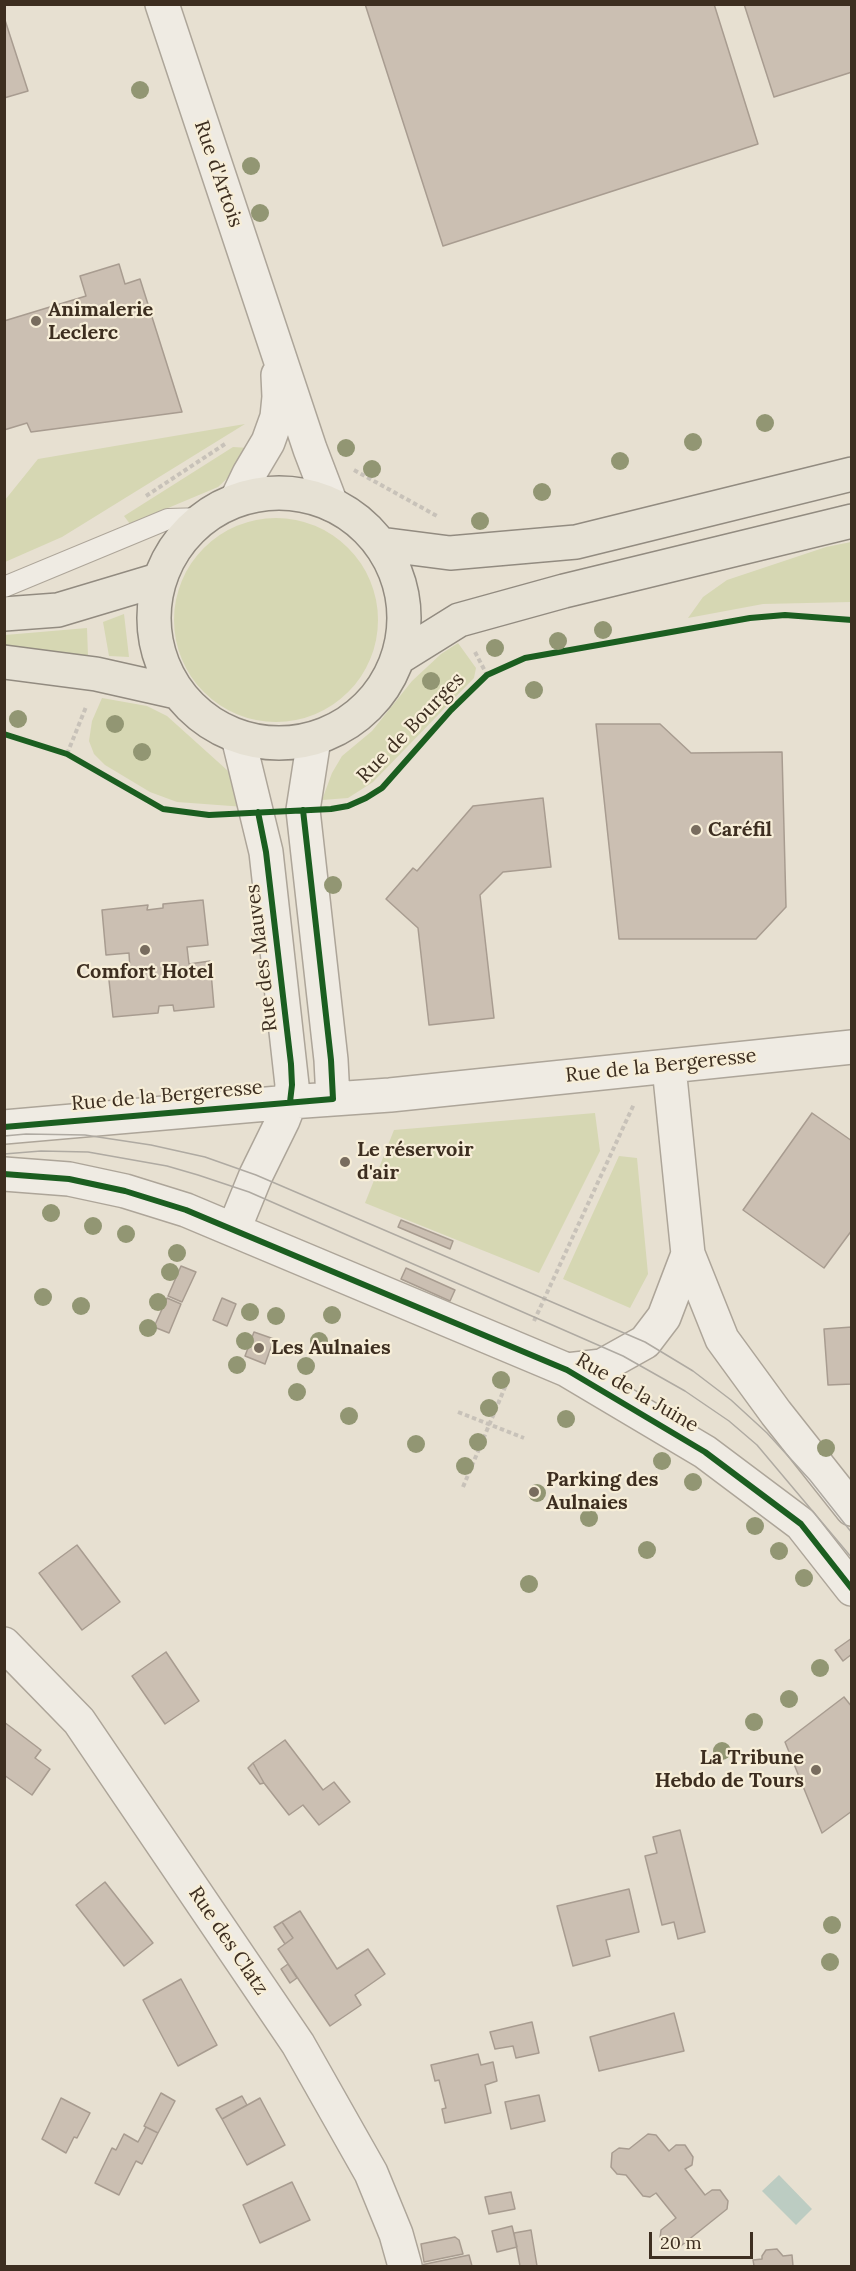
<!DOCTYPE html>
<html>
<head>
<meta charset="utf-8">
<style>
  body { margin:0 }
  #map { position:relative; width:856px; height:2271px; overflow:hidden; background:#e7e0d1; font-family:Lora,serif }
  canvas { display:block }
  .frame { position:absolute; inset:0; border:6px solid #3d2e20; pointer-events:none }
  .scale { position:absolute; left:649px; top:2232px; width:104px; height:27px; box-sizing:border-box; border:3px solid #3d2e20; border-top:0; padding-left:8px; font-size:18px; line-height:21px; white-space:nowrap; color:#3d2e20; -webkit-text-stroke:4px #f7eed8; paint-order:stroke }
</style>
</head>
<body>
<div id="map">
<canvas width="856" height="2271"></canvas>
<div class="frame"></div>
<div class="scale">20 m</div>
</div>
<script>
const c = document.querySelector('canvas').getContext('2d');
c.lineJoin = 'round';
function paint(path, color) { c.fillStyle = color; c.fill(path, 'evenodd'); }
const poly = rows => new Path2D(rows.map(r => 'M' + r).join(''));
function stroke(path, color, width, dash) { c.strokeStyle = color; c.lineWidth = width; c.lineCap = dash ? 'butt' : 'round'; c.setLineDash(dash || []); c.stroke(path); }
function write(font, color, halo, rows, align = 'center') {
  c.font = font + ' Lora,serif'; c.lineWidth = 4.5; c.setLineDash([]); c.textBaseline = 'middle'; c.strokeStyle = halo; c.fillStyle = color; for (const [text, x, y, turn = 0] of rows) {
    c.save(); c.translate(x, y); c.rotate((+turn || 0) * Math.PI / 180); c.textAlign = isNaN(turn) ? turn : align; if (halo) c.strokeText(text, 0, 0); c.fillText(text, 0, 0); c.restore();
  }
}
const green = poly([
  [245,424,62,537,5,562,5,500,38,459],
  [233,447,249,448,234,472,218,487,130,524,124,516],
  '174 620a102 102 0 1 1 204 0a102 102 0 1 1-204 0Z',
  [851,542,851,602,763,604,688,618,703,597,727,580,826,547],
  [124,614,129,657,109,656,103,622],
  [87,628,88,656,29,648,5,648,5,635],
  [458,643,476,668,474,678,373,782,348,798,322,800,332,773,342,756,372,731,412,681,441,654],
  [102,698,147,706,167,716,227,770,237,787,245,807,177,802,150,792,105,765,94,754,89,741,92,721],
  [595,1113,600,1151,539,1273,365,1203,394,1130],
  [619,1156,637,1158,648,1274,630,1308,563,1279]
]);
const water = poly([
  [779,2175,812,2209,796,2225,762,2191]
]);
const building = poly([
  [365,4,714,4,758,144,443,246,365,4],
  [744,4,852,4,852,72,774,97,744,4],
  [4,17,28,91,4,98,4,17],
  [119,264,125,284,140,279,182,412,31,432,27,423,4,430,4,321,86,296,80,276,119,264],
  [596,724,660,724,691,753,782,752,786,907,756,939,619,939,596,724],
  [543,798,551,867,503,872,480,895,494,1018,429,1025,418,928,386,899,413,868,417,871,473,806,543,798],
  [203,900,208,945,187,947,189,964,210,961,214,1007,174,1011,173,1005,159,1006,158,1013,113,1017,108,971,130,969,129,953,106,955,102,910,148,905,147,910,163,908,163,904,203,900],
  [812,1113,852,1141,852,1230,824,1268,743,1210,812,1113],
  [401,1220,453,1241,450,1249,398,1227,401,1220],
  [181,1266,196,1272,182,1302,168,1296,181,1266],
  [406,1268,455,1290,450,1301,401,1279,406,1268],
  [167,1298,181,1304,169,1333,154,1327,167,1298],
  [222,1298,236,1304,227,1326,213,1320,222,1298],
  [852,1327,852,1384,828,1385,824,1329,852,1327],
  [254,1332,274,1339,265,1364,245,1356,254,1332],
  [77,1545,120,1602,82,1630,39,1573,77,1545],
  [852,1638,852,1654,843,1661,835,1650,852,1638],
  [166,1652,199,1701,165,1724,132,1676,166,1652],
  [844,1697,852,1707,852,1811,822,1833,785,1742,844,1697],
  [4,1722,41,1750,35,1758,50,1769,32,1795,4,1775,4,1722],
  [285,1740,323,1790,334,1782,350,1802,319,1825,303,1805,289,1815,264,1783,253,1763,285,1740],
  [253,1763,264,1783,260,1784,248,1768,253,1763],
  [680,1830,705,1932,678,1939,674,1922,662,1925,645,1856,657,1853,653,1837,680,1830],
  [105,1882,153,1943,124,1966,76,1905,105,1882],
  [629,1889,639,1932,606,1940,610,1956,573,1966,557,1906,629,1889],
  [300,1911,337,1969,368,1949,385,1974,355,1995,361,2005,330,2026,278,1949,293,1938,282,1922,300,1911],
  [282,1922,293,1938,285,1944,274,1927,282,1922],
  [288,1964,297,1978,290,1983,281,1969,288,1964],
  [181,1979,217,2045,178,2066,143,2000,181,1979],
  [674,2013,684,2051,599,2071,590,2037,674,2013],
  [532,2022,539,2053,516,2058,513,2046,495,2049,490,2032,532,2022],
  [478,2054,481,2065,493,2062,497,2081,485,2085,491,2113,445,2123,442,2109,446,2108,439,2080,435,2081,431,2065,478,2054],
  [161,2093,175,2101,158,2133,144,2126,161,2093],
  [539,2095,545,2121,511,2129,505,2102,539,2095],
  [242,2096,247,2105,222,2119,216,2109,242,2096],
  [61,2098,90,2113,77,2138,74,2137,66,2153,42,2139,61,2098],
  [260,2098,285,2145,247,2165,222,2119,260,2098],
  [146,2127,158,2133,142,2164,136,2161,119,2195,95,2183,112,2148,116,2150,124,2134,138,2142,146,2127],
  [648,2134,656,2135,669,2151,676,2145,685,2145,693,2157,692,2165,685,2169,705,2195,712,2190,720,2190,728,2201,727,2209,677,2249,669,2249,660,2238,661,2230,676,2218,656,2193,650,2197,643,2196,626,2175,617,2174,611,2167,612,2153,619,2148,629,2149,648,2134],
  [292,2182,310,2220,260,2243,243,2205,292,2182],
  [511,2192,515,2209,489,2214,485,2197,511,2192],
  [512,2226,517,2247,497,2252,492,2231,512,2226],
  [531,2230,537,2266,520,2266,514,2233,531,2230],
  [455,2237,459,2240,463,2254,424,2262,421,2244,455,2237],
  [777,2249,783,2256,792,2255,793,2266,754,2266,753,2260,762,2259,762,2256,766,2250,777,2249],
  [469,2255,472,2266,421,2266,421,2265,469,2255]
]);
const path = poly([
  [354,470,437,516],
  [146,496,225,444],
  [475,652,487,675],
  [67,754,86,707],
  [534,1321,634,1104],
  [458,1412,524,1438],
  [463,1487,508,1380]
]);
const lane = poly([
  [4,587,168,519,203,518]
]);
const street = poly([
  [162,4,310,449,331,504],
  [237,499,249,474,268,442,277,417,279,397,278,375],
  [314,739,303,810,331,1060,333,1099],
  [669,1067,688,1254,722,1339,776,1413,852,1509],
  [4,1127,290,1102,390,1095,852,1047],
  [4,1174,69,1179,125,1191,186,1210,567,1370,705,1452,801,1524,852,1589],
  [234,1229,256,1175,283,1120,290,1102,292,1085,266,852,238,737],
  [567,1370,602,1366,645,1342,664,1317,688,1254],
  [4,1644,79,1721,298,2044,371,2173,396,2234,405,2266]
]);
const primary = poly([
  '154 618a125 125 0 1 1 250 0a125 125 0 1 1-250 0Z',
  [380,544,450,553,576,542,852,474],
  [4,614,58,610,158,580],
  [398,658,459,620,564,591,852,521],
  [4,662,96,674,176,692]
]);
const tram = poly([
  [4,1136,26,1134,85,1135,151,1145,205,1157,256,1175,645,1342,693,1371,731,1400,767,1433,810,1480,852,1533],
  [4,1154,41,1151,88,1152,167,1166,198,1175,249,1192,623,1356,685,1391,729,1421,757,1445,852,1558]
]);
const cycleway = poly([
  [4,734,67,754,163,809,209,815,331,809,348,806,366,798,382,788,451,710,487,675,525,658,750,618,785,615,852,620],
  [258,812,266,852,291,1064,292,1085,290,1102],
  [4,1127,333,1099,331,1060,303,810],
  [4,1174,69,1179,125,1191,186,1210,567,1370,705,1452,801,1524,852,1589]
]);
const trees = [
  [140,90],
  [251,166],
  [260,213],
  [765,423],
  [693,442],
  [346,448],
  [620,461],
  [372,469],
  [542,492],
  [480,521],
  [603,630],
  [558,641],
  [495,648],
  [431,681],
  [534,690],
  [18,719],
  [115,724],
  [142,752],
  [333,885],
  [51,1213],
  [93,1226],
  [126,1234],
  [177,1253],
  [170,1272],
  [43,1297],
  [158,1302],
  [81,1306],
  [250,1312],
  [332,1315],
  [276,1316],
  [148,1328],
  [245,1341],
  [319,1341],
  [237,1365],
  [306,1366],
  [501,1380],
  [297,1392],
  [489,1408],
  [349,1416],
  [566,1419],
  [478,1442],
  [416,1444],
  [826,1448],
  [662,1461],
  [465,1466],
  [693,1482],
  [537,1493],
  [589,1518],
  [755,1526],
  [647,1550],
  [779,1551],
  [804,1578],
  [529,1584],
  [820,1668],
  [789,1699],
  [754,1722],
  [722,1751],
  [832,1925],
  [830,1962]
];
const markers = [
  [36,321,6,"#786c5e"],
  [696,830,6,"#786c5e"],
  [145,950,6,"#786c5e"],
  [345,1162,6,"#786c5e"],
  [259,1348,6,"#786c5e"],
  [534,1492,6,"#786c5e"],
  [816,1770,6,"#786c5e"]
];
const streetNames = [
  ["Rue d'Artois",218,174,71],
  ["Rue de Bourges",411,728,-46],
  ["Rue des Mauves",262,958,-97],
  ["Rue de la Bergeresse",661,1066,-6],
  ["Rue de la Bergeresse",167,1096,-5],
  ["Rue de la Juine",637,1393,30],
  ["Rue des Clatz",228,1941,56]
];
const poiNames = [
  ["Animalerie",48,310],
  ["Leclerc",48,333],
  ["Caréfil",708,830],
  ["Comfort Hotel",145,972,"center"],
  ["Le réservoir",357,1150],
  ["d'air",357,1173],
  ["Les Aulnaies",271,1348],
  ["Parking des",546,1480],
  ["Aulnaies",546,1503],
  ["La Tribune",804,1758,"right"],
  ["Hebdo de Tours",804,1781,"right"]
];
paint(green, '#d6d7b3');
paint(water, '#bcccc2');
paint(building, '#cbbfb2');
stroke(building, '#a89c90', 1.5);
stroke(lane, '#ada599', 22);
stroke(street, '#ada599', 36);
stroke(primary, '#928b80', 36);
stroke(path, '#c8c2b9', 4, [4.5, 3]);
stroke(lane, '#efebe3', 20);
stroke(street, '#efebe3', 33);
stroke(primary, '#e6e1d4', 33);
stroke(tram, '#afaaa2', 1.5);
stroke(cycleway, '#1b5e20', 6);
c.fillStyle = '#929673';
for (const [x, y] of trees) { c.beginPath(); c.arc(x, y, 9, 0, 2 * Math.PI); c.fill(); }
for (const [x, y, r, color] of markers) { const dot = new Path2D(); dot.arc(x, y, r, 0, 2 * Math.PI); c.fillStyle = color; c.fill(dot); stroke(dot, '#f7eed8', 2); }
write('20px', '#3d2e20', '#f7eed8', streetNames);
write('bold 20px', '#3d2e20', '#f7eed8', poiNames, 'left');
</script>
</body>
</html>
